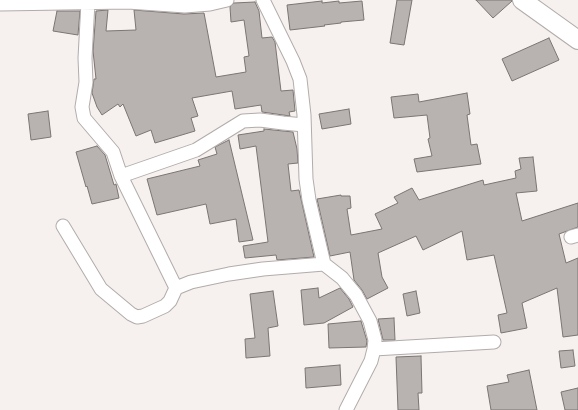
<!DOCTYPE html>
<html>
<head>
<meta charset="utf-8">
<style>
  body { margin:0 }
  canvas { display:block; background:#f6f0ef }
</style>
</head>
<body>
<canvas width="578" height="410"></canvas>
<script>
const c = document.querySelector('canvas').getContext('2d');
c.lineJoin = 'round';
function paint(path, color) { c.fillStyle = color; c.fill(path, 'evenodd'); }
const poly = rows => new Path2D(rows.map(r => 'M' + r).join(''));
function stroke(path, color, width, dash) { c.strokeStyle = color; c.lineWidth = width; c.lineCap = dash ? 'butt' : 'round'; c.setLineDash(dash || []); c.stroke(path); }
const building = poly([
  [397,0,412,0,404,45,390,43,397,0],
  [476,0,512,0,512,1,493,18,476,0],
  [322,1,322,3,339,1,339,3,362,1,364,20,341,22,341,23,324,25,325,26,290,30,287,5,322,1],
  [255,2,259,11,262,38,272,37,275,42,281,91,293,90,295,111,289,112,290,116,262,112,261,105,235,109,232,91,192,98,198,116,191,118,195,131,155,143,151,130,136,136,123,104,120,107,118,104,102,115,97,107,92,93,94,79,96,79,93,51,96,11,108,10,106,31,136,30,134,10,184,14,204,13,216,77,246,72,244,57,249,56,244,20,231,22,230,7,234,3,255,2],
  [57,11,80,11,78,35,53,31,57,11],
  [549,38,559,60,512,81,502,59,549,38],
  [467,93,470,114,467,115,471,145,477,144,481,164,417,172,414,159,432,156,428,139,430,138,427,115,394,118,391,97,418,94,419,102,467,93],
  [349,109,351,124,322,129,319,114,349,109],
  [48,111,51,137,31,140,28,114,48,111],
  [264,129,293,132,297,149,298,163,288,164,291,191,299,190,314,257,277,260,276,255,245,258,243,246,268,242,256,146,240,149,238,135,264,131,264,129],
  [229,140,253,240,239,242,236,219,210,224,206,204,157,215,147,179,200,166,198,160,217,154,215,147,229,140],
  [97,146,105,155,114,185,116,184,119,198,92,204,87,186,86,187,76,152,97,146],
  [533,157,537,191,516,193,522,221,578,203,578,227,559,234,566,263,578,258,578,335,563,337,557,288,522,303,527,328,501,333,498,315,507,313,494,255,467,260,462,231,423,250,416,236,378,253,382,277,388,288,367,299,362,290,354,280,350,252,330,256,317,199,341,195,341,196,350,196,351,208,347,209,351,235,382,229,375,214,398,203,394,197,412,188,419,200,483,180,484,185,516,178,515,171,521,169,519,158,533,157],
  [318,288,319,298,340,288,349,299,353,307,324,323,304,325,301,290,318,288],
  [273,291,278,326,268,328,270,356,246,358,245,339,255,338,250,294,273,291],
  [416,291,420,313,407,316,403,294,416,291],
  [394,318,395,340,383,340,378,319,394,318],
  [361,321,367,341,366,347,329,348,328,324,361,321],
  [573,350,575,366,561,368,559,351,573,350],
  [421,356,422,393,418,393,419,410,398,410,396,357,421,356],
  [340,365,341,385,306,388,305,368,340,365],
  [529,370,537,410,491,410,487,386,509,382,507,375,529,370],
  [578,388,578,410,565,410,561,392,578,388]
]);
const street = poly([
  [263,0,293,61,300,79,304,115,306,179,309,200,324,264,342,278,356,295,370,321,375,340,374,349,371,361,346,410],
  [88,2,85,58,86,82,82,107,84,118,113,152,121,176,176,288],
  [0,4,128,2,185,6,210,4,227,0],
  [121,176,196,150,243,121,260,120,283,123,304,125],
  [63,226,101,289,131,314,137,317,143,316,165,306,170,301,176,288,191,282,229,274,263,269,324,264],
  [571,237,578,235],
  [374,349,494,342]
]);
const secondary = poly([
  [522,0,578,40]
]);
paint(building, '#b8b2b1');
stroke(building, '#7b7574', 1);
stroke(street, '#b2acab', 15);
stroke(secondary, '#b2acab', 20);
stroke(street, '#fff', 13);
stroke(secondary, '#fff', 18);
</script>
</body>
</html>
